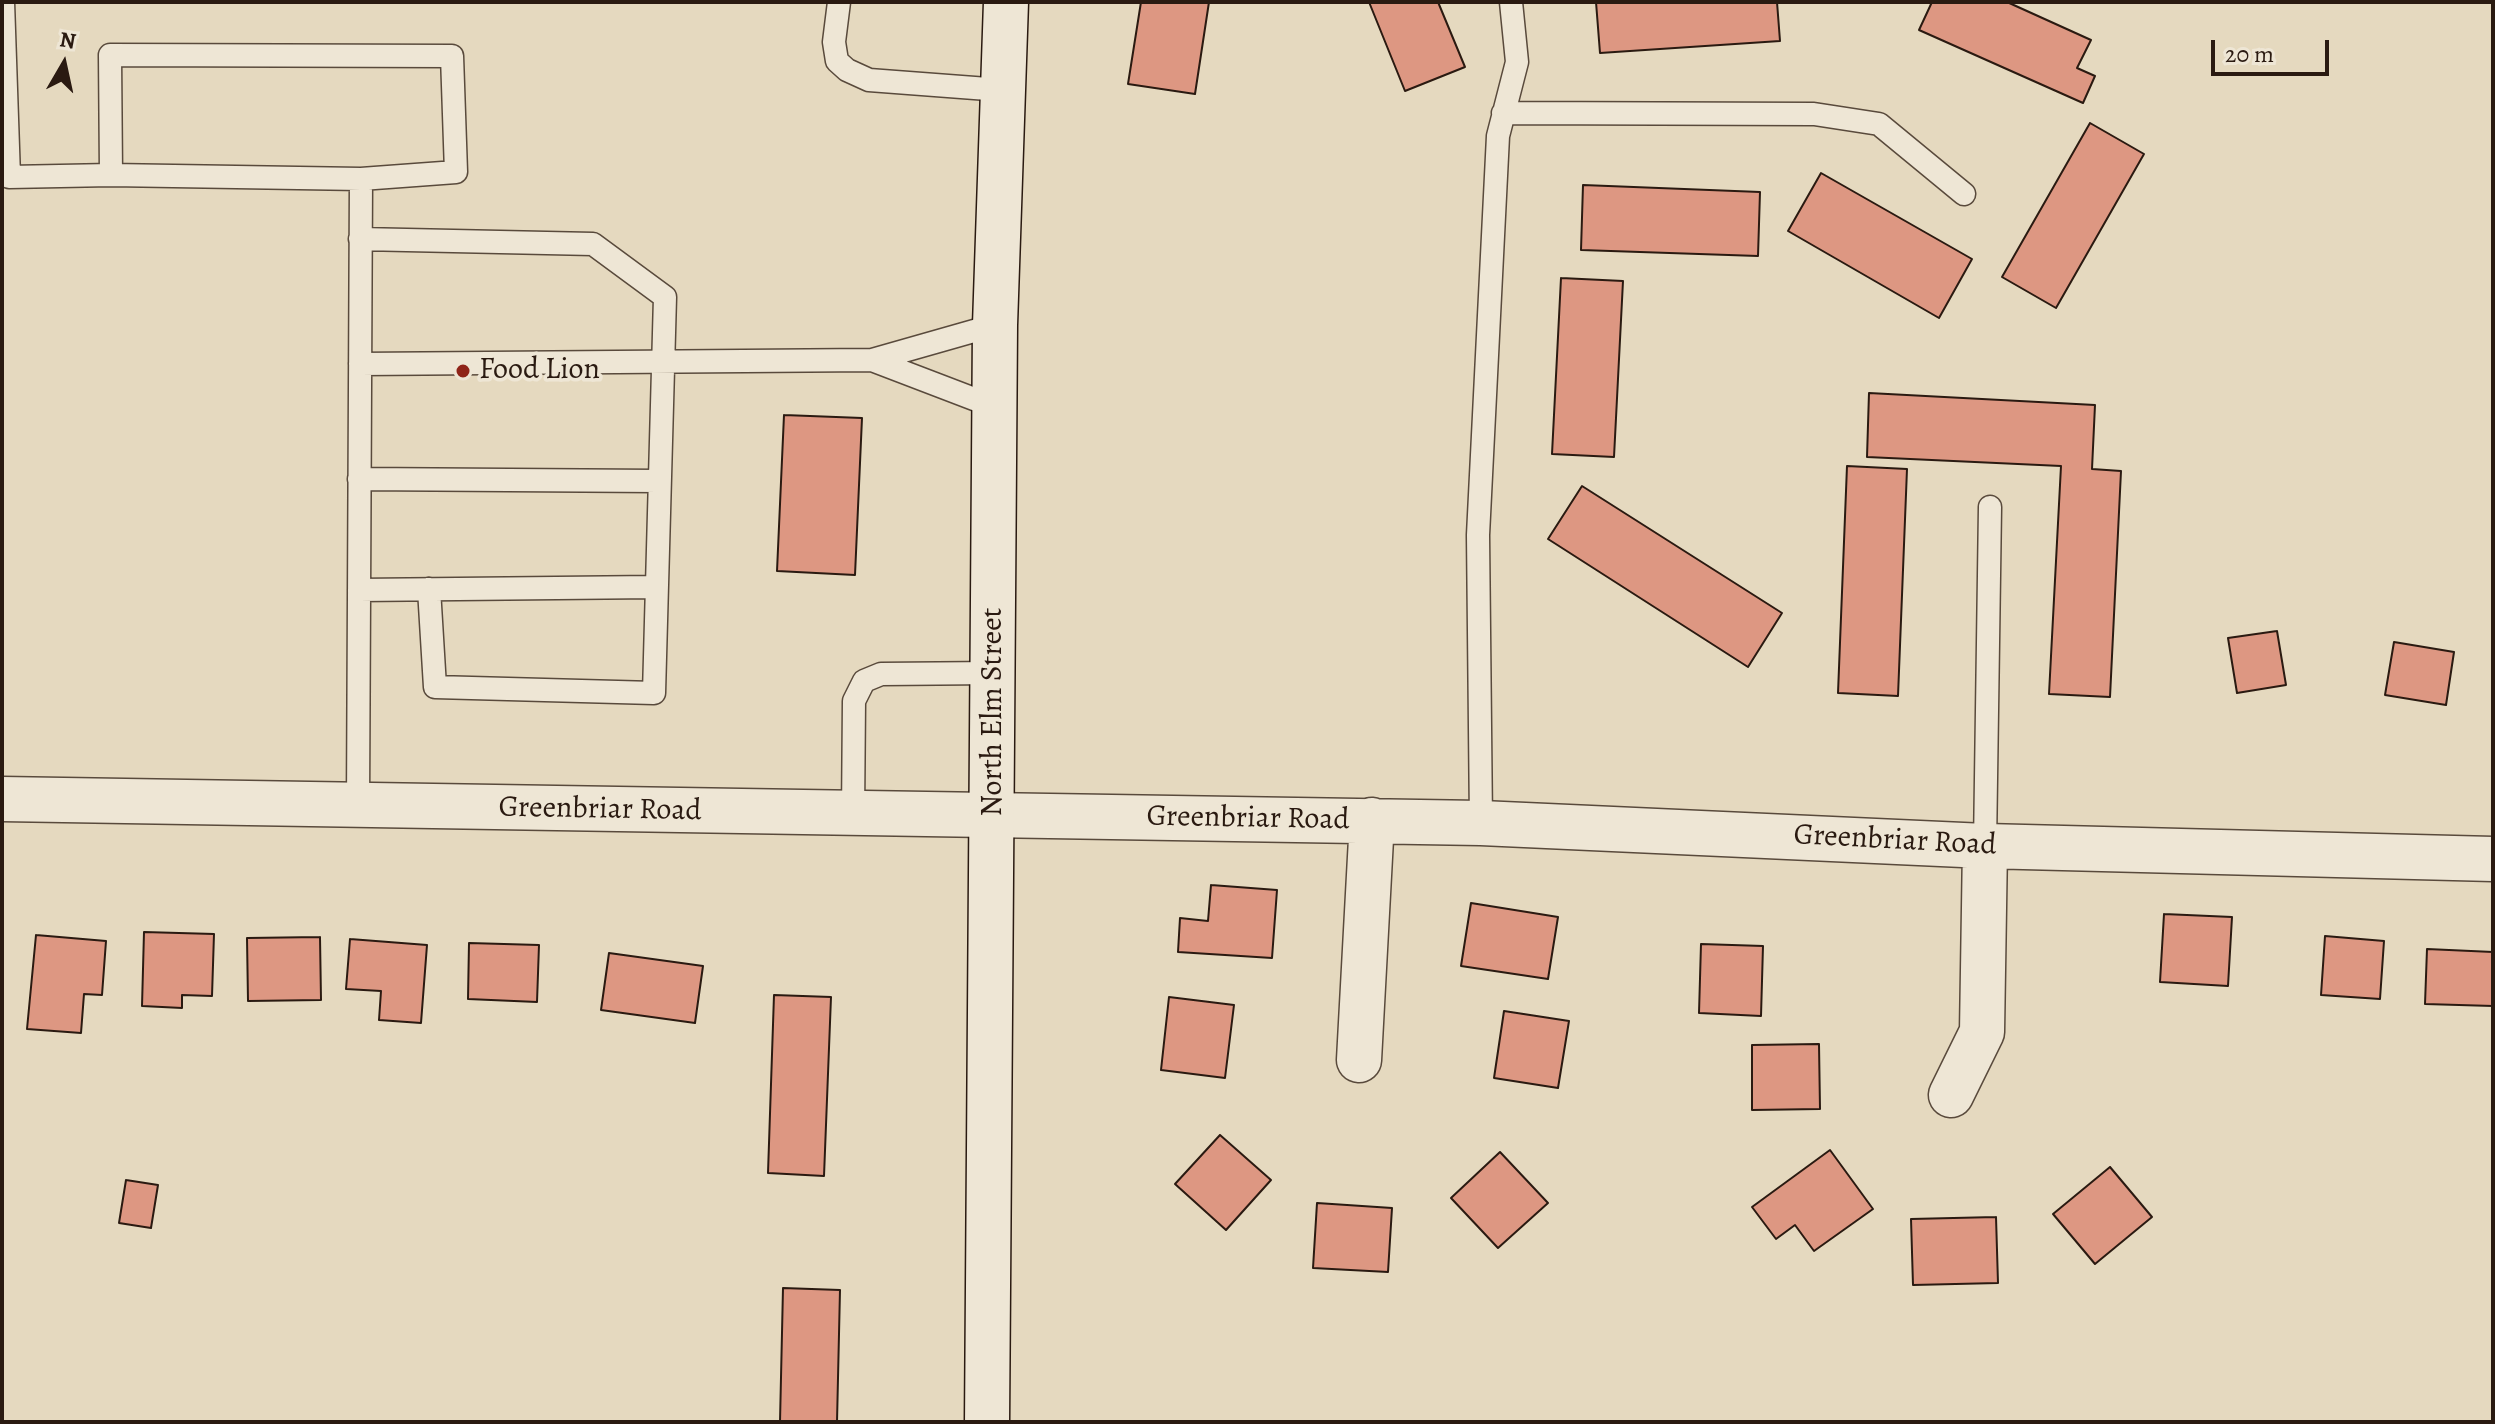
<!DOCTYPE html>
<html>
<head>
<meta charset="utf-8">
<style>
  body { margin:0 }
  #map { position:relative; width:2495px; height:1424px; overflow:hidden; background:#e5d9bf; font-family:Alegreya,serif }
  canvas { display:block }
  .frame { position:absolute; inset:0; border:4px solid #2a1a11; pointer-events:none }
  .north { position:absolute; left:24px; top:24px; width:80px; height:80px; -webkit-text-stroke:6px #eee6d5; paint-order:stroke; rotate:9deg; font-size:22px; font-weight:700; line-height:32px; text-align:center; color:#2a1a11 }
  .north::after { content:''; display:block; margin:auto; width:28px; height:36px; background:#2a1a11; clip-path:polygon(50% 0,100% 100%,50% 72%,0 100%) }
  .scale { position:absolute; left:2211px; top:40px; width:118px; height:36px; box-sizing:border-box; border:4px solid #2a1a11; border-top:0; padding-left:10px; font-size:24px; line-height:28px; white-space:nowrap; color:#2a1a11; -webkit-text-stroke:6px #eee6d5; paint-order:stroke }
</style>
</head>
<body>
<div id="map">
<canvas width="2495" height="1424"></canvas>
<div class="frame"></div>
<div class="north">N</div>
<div class="scale">20 m</div>
</div>
<script>
const c = document.querySelector('canvas').getContext('2d');
c.lineJoin = 'round';
function paint(path, color) { c.fillStyle = color; c.fill(path, 'evenodd'); }
const poly = rows => new Path2D(rows.map(r => 'M' + r).join(''));
function stroke(path, color, width, dash) { c.strokeStyle = color; c.lineWidth = width; c.lineCap = dash ? 'butt' : 'round'; c.setLineDash(dash || []); c.stroke(path); }
function write(font, color, halo, rows, align = 'center') {
  c.font = font + ' Alegreya,serif'; c.lineWidth = 7; c.setLineDash([]); c.textBaseline = 'middle'; c.strokeStyle = halo; c.fillStyle = color; for (const [text, x, y, turn = 0] of rows) {
    c.save(); c.translate(x, y); c.rotate((+turn || 0) * Math.PI / 180); c.textAlign = isNaN(turn) ? turn : align; if (halo) c.strokeText(text, 0, 0); c.fillText(text, 0, 0); c.restore();
  }
}
const building = poly([
  [1141,2,1209,2,1195,94,1128,84,1141,2],
  [1369,2,1438,2,1465,67,1405,91,1369,2],
  [1596,2,1777,2,1780,41,1600,53,1596,2],
  [1932,2,2007,2,2091,40,2077,68,2095,76,2083,103,1919,30,1932,2],
  [2090,123,2144,154,2056,308,2002,277,2090,123],
  [1821,173,1972,259,1939,318,1788,231,1821,173],
  [1583,185,1760,192,1758,256,1581,250,1583,185],
  [1561,278,1623,281,1614,457,1552,454,1561,278],
  [1869,393,2095,405,2092,469,2121,471,2110,697,2049,694,2061,466,1867,457,1869,393],
  [784,415,862,418,855,575,777,571,784,415],
  [1847,466,1907,469,1898,696,1838,693,1847,466],
  [1582,486,1782,613,1748,667,1548,539,1582,486],
  [2277,631,2286,685,2237,693,2228,638,2277,631],
  [2394,642,2454,652,2446,705,2385,695,2394,642],
  [1211,885,1277,890,1272,958,1178,952,1180,918,1208,921,1211,885],
  [1471,903,1558,917,1548,979,1461,966,1471,903],
  [2164,914,2232,917,2228,986,2160,982,2164,914],
  [144,932,214,934,212,996,182,995,182,1008,142,1006,144,932],
  [36,935,106,941,102,995,84,994,81,1033,27,1029,36,935],
  [2325,936,2384,941,2380,999,2321,995,2325,936],
  [320,937,321,1000,248,1001,247,938,320,937],
  [350,939,427,945,421,1023,379,1020,381,991,346,989,350,939],
  [469,943,539,945,537,1002,468,999,469,943],
  [1701,944,1763,946,1761,1016,1699,1013,1701,944],
  [2427,949,2493,952,2493,1006,2425,1004,2427,949],
  [609,953,703,966,695,1023,601,1010,609,953],
  [774,995,831,997,824,1176,768,1173,774,995],
  [1169,997,1234,1005,1225,1078,1161,1070,1169,997],
  [1504,1011,1569,1021,1558,1088,1494,1078,1504,1011],
  [1819,1044,1820,1109,1752,1110,1752,1045,1819,1044],
  [1220,1135,1271,1180,1226,1230,1175,1184,1220,1135],
  [1830,1150,1873,1209,1814,1251,1795,1225,1776,1239,1752,1207,1830,1150],
  [1500,1152,1548,1203,1498,1248,1451,1198,1500,1152],
  [2110,1167,2152,1217,2095,1264,2053,1214,2110,1167],
  [126,1180,158,1185,151,1228,119,1223,126,1180],
  [1317,1203,1392,1208,1388,1272,1313,1268,1317,1203],
  [1996,1217,1998,1283,1913,1285,1911,1219,1996,1217],
  [783,1288,840,1290,837,1422,780,1422,783,1288]
]);
const lane = poly([
  [3,2,9,177,111,175],
  [839,2,834,42,837,61,847,70,869,80,1001,90],
  [1503,113,1814,114,1879,124,1964,194],
  [360,239,593,244,665,297,654,693,435,687,429,589],
  [872,360,995,407],
  [360,364,872,360,995,325],
  [359,479,658,481],
  [359,590,655,587],
  [358,805,361,179,456,172,452,56,110,55,111,175,361,179],
  [853,815,854,701,864,681,881,674,995,673],
  [1481,823,1478,535,1498,136,1517,62,1511,2],
  [1985,846,1990,507]
]);
const street = poly([
  [2,799,1481,823,1985,846,2493,859],
  [1359,1060,1372,820],
  [1951,1095,1982,1032,1985,846]
]);
const secondary = poly([
  [987,1422,995,325,1006,2]
]);
const markers = [
  [463,371,8,"#8f2418"]
];
const poiNames = [
  ["Food Lion",479,371]
];
const streetNames = [
  ["North Elm Street",994,712,-90],
  ["Greenbriar Road",600,810,1],
  ["Greenbriar Road",1248,819,1],
  ["Greenbriar Road",1895,841,3]
];
paint(building, '#dd9782');
stroke(building, '#2a1a11', 2);
stroke(lane, '#594a3c', 25);
stroke(street, '#594a3c', 47);
stroke(secondary, '#2a1a11', 47);
stroke(lane, '#eee6d5', 22);
stroke(street, '#eee6d5', 44);
stroke(secondary, '#eee6d5', 44);
for (const [x, y, r, color] of markers) { const dot = new Path2D(); dot.arc(x, y, r, 0, 2 * Math.PI); c.fillStyle = color; c.fill(dot); stroke(dot, '#eee6d5', 3); }
write('30px', '#2a1a11', '#eee6d5', poiNames, 'left');
write('30px', '#2a1a11', '#eee6d5', streetNames);
</script>
</body>
</html>
